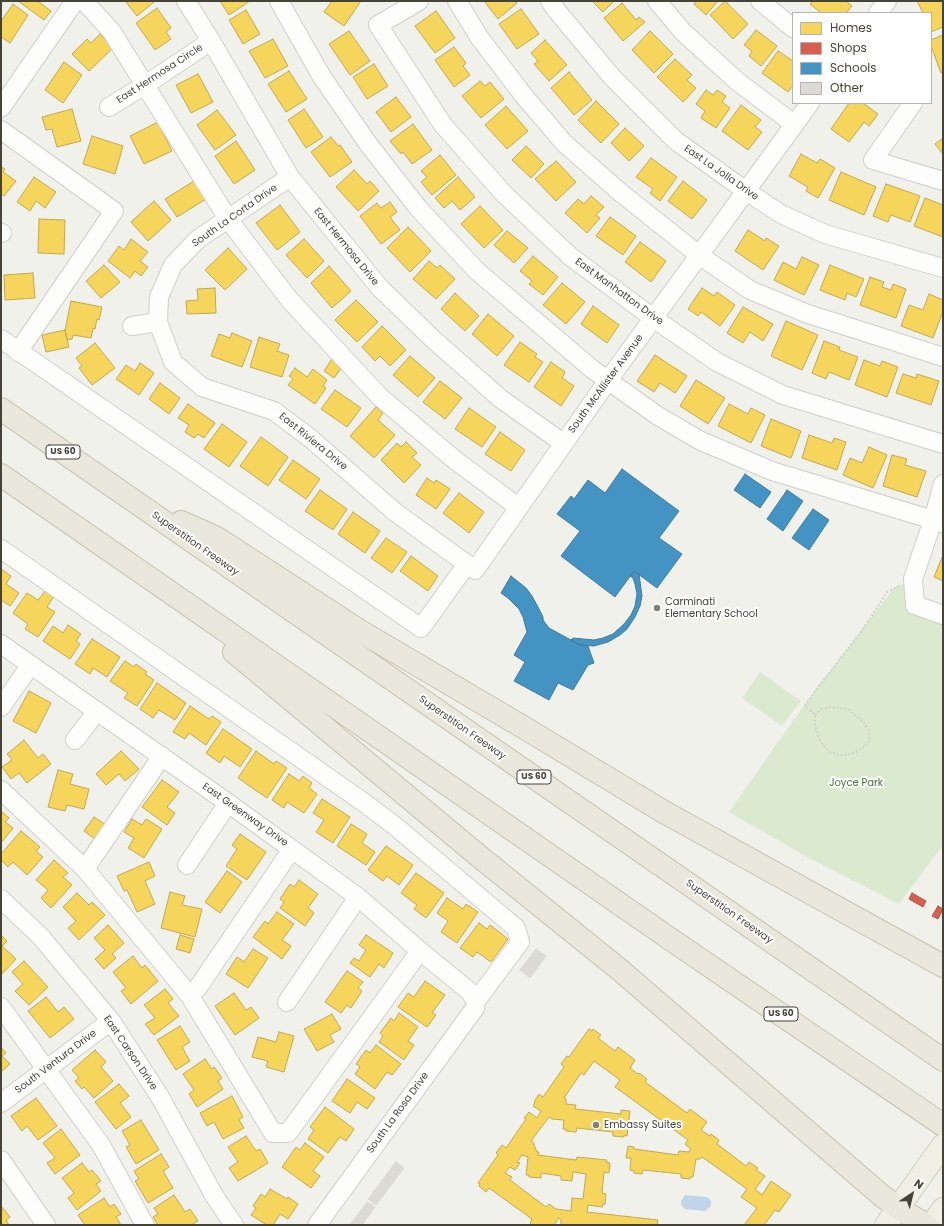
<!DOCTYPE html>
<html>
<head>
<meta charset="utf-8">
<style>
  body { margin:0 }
  #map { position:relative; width:944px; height:1226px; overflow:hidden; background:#f1f1ec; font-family:Poppins,sans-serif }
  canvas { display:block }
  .frame { position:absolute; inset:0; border:2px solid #464339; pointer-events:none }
  .legend { position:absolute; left:792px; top:12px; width:140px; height:92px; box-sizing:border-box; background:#fff; border:1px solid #b5b4b0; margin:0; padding:5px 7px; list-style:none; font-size:12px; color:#464339 }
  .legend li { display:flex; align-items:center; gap:8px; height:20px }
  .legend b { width:20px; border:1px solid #b5b4b0 }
  .north { position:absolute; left:892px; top:1174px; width:40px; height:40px; -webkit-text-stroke:3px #fff; paint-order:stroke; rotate:35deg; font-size:11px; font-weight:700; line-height:16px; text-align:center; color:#464339 }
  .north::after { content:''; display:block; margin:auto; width:14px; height:18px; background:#464339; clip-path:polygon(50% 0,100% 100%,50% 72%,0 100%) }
</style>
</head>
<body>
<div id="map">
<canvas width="944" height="1226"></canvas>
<div class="frame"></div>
<ul class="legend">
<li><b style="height:11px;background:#f6d55c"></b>Homes</li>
<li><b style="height:11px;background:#d6604d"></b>Shops</li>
<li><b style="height:11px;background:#4393c3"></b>Schools</li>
<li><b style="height:11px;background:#dbdad5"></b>Other</li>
</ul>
<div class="north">N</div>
</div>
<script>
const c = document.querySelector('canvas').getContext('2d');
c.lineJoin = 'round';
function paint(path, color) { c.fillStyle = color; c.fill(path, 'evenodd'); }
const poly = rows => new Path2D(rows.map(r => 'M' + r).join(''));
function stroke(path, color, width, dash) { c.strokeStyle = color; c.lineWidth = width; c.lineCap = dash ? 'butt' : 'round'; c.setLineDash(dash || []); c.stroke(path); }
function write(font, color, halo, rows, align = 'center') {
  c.font = font + ' Poppins,sans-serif'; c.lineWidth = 4; c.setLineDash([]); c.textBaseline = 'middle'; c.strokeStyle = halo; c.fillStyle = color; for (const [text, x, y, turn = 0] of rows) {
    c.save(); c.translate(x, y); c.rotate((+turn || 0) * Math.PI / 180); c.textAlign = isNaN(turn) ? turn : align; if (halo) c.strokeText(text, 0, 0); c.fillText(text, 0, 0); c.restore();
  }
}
const green = poly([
  [913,579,915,605,943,615,943,845,899,904,807,857,729,812,814,691,894,588],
  [760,672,801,701,782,726,742,698]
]);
const water = poly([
  [685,1195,707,1197,711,1201,711,1206,705,1211,685,1209,681,1205,681,1201]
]);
const homes = poly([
  [18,1,40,1,39,2,51,11,44,20,18,1],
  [125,1,154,1,154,2,137,16,125,1],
  [220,1,250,1,229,15,220,1],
  [332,1,361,1,344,26,324,12,332,1],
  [484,1,515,1,517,3,498,19,484,1],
  [592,1,614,1,603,12,592,1],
  [696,1,718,1,706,15,694,4,696,1],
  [725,1,748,24,733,39,710,15,725,1],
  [813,1,846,1,852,6,846,13,821,13,810,4,813,1],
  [917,1,943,1,943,27,931,32,931,13,923,13,917,1],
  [622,3,636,20,639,17,645,22,623,41,604,18,622,3],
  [13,4,28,15,10,43,1,37,1,21,13,4],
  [157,8,171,28,166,32,171,39,155,50,136,23,157,8],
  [521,9,539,34,517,49,499,24,521,9],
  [246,10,260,34,243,44,229,20,246,10],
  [436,11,455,38,435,53,415,26,436,11],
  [756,30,777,46,761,66,749,56,752,51,744,45,756,30],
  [349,31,370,61,350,75,329,44,349,31],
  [650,31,673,54,654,73,632,50,650,31],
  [100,34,113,48,89,71,72,54,87,39,91,43,100,34],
  [943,35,943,72,941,73,931,46,931,40,943,35],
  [273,39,288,66,265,78,249,51,273,39],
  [545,40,567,65,549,81,534,64,538,61,531,53,545,40],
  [454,47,466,63,463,66,470,75,454,87,435,60,454,47],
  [778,51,793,61,793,86,788,92,762,73,778,51],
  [675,59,692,75,687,80,696,88,683,102,657,77,675,59],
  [64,62,82,75,63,103,45,90,64,62],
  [374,64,388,86,367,99,353,77,374,64],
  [289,71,307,99,286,112,268,84,289,71],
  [569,72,592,100,574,115,551,88,569,72],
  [198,74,213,102,191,113,176,85,198,74],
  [480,81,485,86,490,82,504,99,481,118,462,96,480,81],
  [706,90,713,95,717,90,726,96,722,102,730,108,716,128,701,118,705,111,696,104,706,90],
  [396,97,411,117,391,132,376,112,396,97],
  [596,101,619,124,601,143,578,120,596,101],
  [849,103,863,103,878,114,869,126,864,122,849,142,831,129,849,103],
  [741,105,761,120,755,127,762,132,748,150,722,131,741,105],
  [506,106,528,131,507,149,485,125,506,106],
  [72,109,81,141,57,147,52,129,46,130,42,117,72,109],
  [304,109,323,137,306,148,288,120,304,109],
  [217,110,236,135,215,150,197,125,217,110],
  [158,122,172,151,144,164,130,136,158,122],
  [413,124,432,150,412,164,403,152,401,154,390,141,413,124],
  [625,128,644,146,629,161,611,143,625,128],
  [92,136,123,146,115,174,83,164,92,136],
  [331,137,338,146,340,145,352,162,330,177,311,152,331,137],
  [943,138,943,154,935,144,943,138],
  [236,141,255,170,234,184,215,156,236,141],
  [526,146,544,164,531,178,512,160,526,146],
  [801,154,817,163,820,159,835,168,818,198,806,191,808,187,789,176,801,154],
  [440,155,456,175,432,195,421,182,427,177,421,171,440,155],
  [651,158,677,177,660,201,650,193,653,189,636,177,651,158],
  [556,161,576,182,556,201,535,179,556,161],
  [1,167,5,169,3,172,16,181,4,196,1,194,1,167],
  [354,170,367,184,370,181,379,191,358,211,336,187,354,170],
  [841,172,876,187,864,215,829,200,841,172],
  [34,177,56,192,45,208,36,201,30,211,17,202,34,177],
  [458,177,475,197,460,210,452,201,444,208,435,198,458,177],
  [194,181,206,199,177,217,165,199,194,181],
  [683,181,707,200,692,219,668,201,683,181],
  [886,184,920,196,910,222,891,215,888,222,873,216,886,184],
  [591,196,604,207,596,215,600,218,587,233,565,213,578,199,584,204,591,196],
  [925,198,943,205,943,237,914,226,925,198],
  [154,201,171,220,148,241,131,222,154,201],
  [390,202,397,212,390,217,400,230,381,244,360,216,377,203,381,208,390,202],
  [280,205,300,232,277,250,256,223,280,205],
  [480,206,503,230,484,248,461,224,480,206],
  [610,217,636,236,623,255,596,236,610,217],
  [39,219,65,220,64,254,38,253,39,219],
  [408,227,431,251,410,272,387,248,408,227],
  [748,230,765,241,766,238,779,246,763,270,735,251,748,230],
  [507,231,528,248,514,263,494,245,507,231],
  [131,239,148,252,140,261,148,267,141,276,135,271,130,278,108,261,119,246,124,250,131,239],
  [304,239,324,261,307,278,286,255,304,239],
  [640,242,666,261,651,282,625,262,640,242],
  [228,248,247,269,225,290,205,270,228,248],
  [533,256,558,277,543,295,529,284,532,281,520,271,533,256],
  [802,257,819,265,804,295,774,280,783,262,796,269,802,257],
  [429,261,437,268,440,265,455,279,436,299,413,279,429,261],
  [104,265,120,282,101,298,86,281,104,265],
  [830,265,864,279,856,297,847,293,845,300,820,290,830,265],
  [329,266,351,291,332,308,311,283,329,266],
  [33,273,35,298,5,300,4,275,33,273],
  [870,277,884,282,882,287,891,290,893,284,906,289,896,318,860,305,870,277],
  [562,283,585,302,566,324,543,305,562,283],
  [215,288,216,313,187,314,186,301,198,300,197,289,215,288],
  [702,288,714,296,717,292,735,305,720,326,701,312,698,316,688,309,702,288],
  [455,293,479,316,465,331,441,309,455,293],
  [929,294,943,300,943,311,933,338,901,326,909,305,923,310,929,294],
  [356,300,378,322,357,342,335,320,356,300],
  [71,301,102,307,99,320,97,319,95,329,93,328,91,338,73,335,72,339,67,340,65,330,71,301],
  [593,306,619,325,607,343,581,324,593,306],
  [743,307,773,324,763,341,750,332,743,343,727,333,743,307],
  [488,314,514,336,497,356,472,334,488,314],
  [786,321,818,335,802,370,771,356,786,321],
  [382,326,406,350,390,366,380,356,375,361,362,347,382,326],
  [65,330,69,347,46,352,42,335,65,330],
  [232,333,252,341,242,367,211,356,219,334,230,338,232,333],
  [259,337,280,344,277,351,289,355,282,377,250,367,259,337],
  [824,341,840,347,839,350,858,357,849,380,829,372,826,379,812,373,824,341],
  [520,342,537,354,535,357,543,362,529,382,504,365,520,342],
  [95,343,115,368,92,385,79,368,82,366,76,358,95,343],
  [655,355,687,376,675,393,660,383,654,392,637,381,655,355],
  [410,356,435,378,418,397,393,375,410,356],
  [332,359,342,367,334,378,324,371,332,359],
  [864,360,880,366,882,361,898,367,887,397,855,385,864,360],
  [551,362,565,372,562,378,574,386,561,406,534,387,551,362],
  [140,363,154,373,139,395,116,379,126,365,135,371,140,363],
  [295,368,307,377,313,369,327,380,323,386,326,388,315,404,288,385,293,379,289,376,295,368],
  [903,374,916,378,917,374,939,381,931,405,896,393,903,374],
  [696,380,725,398,708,424,680,406,696,380],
  [440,381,462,398,445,419,423,402,440,381],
  [160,383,180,398,169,414,149,399,160,383],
  [335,390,361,408,347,427,321,409,335,390],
  [188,404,215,423,204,438,198,434,194,438,185,432,189,425,178,418,188,404],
  [729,404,748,414,751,408,765,415,751,443,718,426,729,404],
  [376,407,383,413,378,420,395,435,374,458,350,436,376,407],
  [469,408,496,427,482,447,455,429,469,408],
  [771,419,801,431,791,458,761,446,771,419],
  [222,424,247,442,229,467,204,449,222,424],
  [500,432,525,450,511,471,485,454,500,432],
  [809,435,832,443,834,438,846,442,837,470,802,458,809,435],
  [261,437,288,457,268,486,240,466,261,437],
  [406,442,417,453,412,457,421,465,404,483,381,460,397,443,401,447,406,442],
  [869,447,887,455,873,488,843,475,850,458,862,463,869,447],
  [892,455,907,459,905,465,926,471,917,497,883,486,892,455],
  [293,460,320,479,306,499,279,480,293,460],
  [427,478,434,483,436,480,450,489,436,509,416,495,427,478],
  [320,490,347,509,333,530,305,511,320,490],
  [459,493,484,512,469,533,443,513,459,493],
  [353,512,380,531,365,553,338,534,353,512],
  [386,538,407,552,392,573,371,558,386,538],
  [943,555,943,581,934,577,943,555],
  [411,556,438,576,428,591,400,571,411,556],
  [1,569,11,576,6,584,19,593,10,606,1,600,1,569],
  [46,590,55,595,47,607,55,612,38,637,25,629,28,624,13,613,27,593,38,600,46,590],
  [68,625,81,634,76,641,80,644,70,659,43,641,53,626,63,633,68,625],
  [92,639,120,657,107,677,93,668,90,674,75,664,92,639],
  [125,661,134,667,136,664,147,672,145,674,154,680,137,706,124,698,128,693,110,681,125,661],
  [157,683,186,703,175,720,159,710,153,718,140,709,157,683],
  [29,691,51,703,36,733,13,721,29,691],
  [190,706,209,719,212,716,221,722,206,745,189,733,185,739,173,732,190,706],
  [223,729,252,749,240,767,224,756,220,763,206,753,223,729],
  [24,740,38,758,43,754,51,764,27,783,19,773,11,779,2,767,12,760,7,754,24,740],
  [121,751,139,769,125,781,119,774,106,785,96,774,121,751],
  [256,751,274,764,276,761,287,768,267,798,238,778,256,751],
  [58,770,73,774,70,784,89,789,84,809,67,805,65,811,48,807,58,770],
  [289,774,299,781,303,776,312,783,309,788,317,794,304,813,287,802,284,808,272,800,289,774],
  [162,780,179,792,167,807,175,813,167,825,142,807,162,780],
  [322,799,350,817,333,843,316,832,324,820,313,813,322,799],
  [1,811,9,818,5,822,13,828,1,843,1,811],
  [94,817,106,825,95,839,84,831,94,817],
  [132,819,142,825,146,819,162,829,144,858,128,848,134,838,124,832,132,819],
  [351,824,367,834,362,843,375,852,366,865,337,846,351,824],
  [21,831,40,847,36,851,43,857,27,875,13,862,8,867,1,860,1,854,21,831],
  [240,834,266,852,247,880,226,866,237,849,232,845,240,834],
  [386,846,413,865,399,885,387,876,383,881,368,870,386,846],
  [54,860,68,873,63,877,72,885,51,908,41,898,48,890,36,880,54,860],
  [149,862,155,876,145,881,155,904,137,912,127,890,124,891,117,876,149,862],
  [227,871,242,882,220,913,205,902,227,871],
  [416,873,444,893,426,918,414,909,417,905,401,893,416,873],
  [299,880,318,894,308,908,314,913,305,926,280,908,284,902,280,899,290,884,294,887,299,880],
  [170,892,185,896,182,905,202,909,195,937,161,928,170,892],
  [77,893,89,905,92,902,105,915,79,940,68,928,76,921,63,907,77,893],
  [447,898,463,909,466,904,478,912,457,943,441,932,448,921,437,913,447,898],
  [277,912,294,924,282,940,291,946,282,959,253,937,265,921,268,924,277,912],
  [479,923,487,929,490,925,508,939,491,962,477,952,473,957,460,948,479,923],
  [108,925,124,943,112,954,116,958,104,969,95,959,105,950,94,938,108,925],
  [1,935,7,941,2,946,16,959,1,975,1,935],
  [180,935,194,939,190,953,176,949,180,935],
  [366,935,393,953,384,968,379,964,370,977,350,963,354,958,359,961,366,950,359,945,366,935],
  [253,949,268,958,248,988,226,974,237,957,244,962,253,949],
  [133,956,142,968,145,965,158,981,131,1004,121,991,126,988,113,972,133,956],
  [24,961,48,987,29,1005,15,991,23,984,12,972,24,961],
  [347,971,363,982,358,988,362,991,351,1008,347,1005,341,1013,325,1002,347,971],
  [425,981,445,995,432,1013,436,1015,427,1027,398,1007,408,993,414,997,425,981],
  [165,989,173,999,168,1003,179,1016,154,1035,145,1024,155,1018,144,1005,165,989],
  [234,993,246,1010,251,1007,259,1018,235,1035,215,1006,234,993],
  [46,997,58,1012,64,1007,74,1019,50,1038,28,1011,46,997],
  [399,1013,418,1027,408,1041,414,1045,404,1060,379,1042,383,1036,380,1033,391,1018,394,1021,399,1013],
  [332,1014,341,1029,330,1035,334,1042,317,1051,304,1029,332,1014],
  [180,1026,190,1042,182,1047,190,1061,176,1070,157,1040,180,1026],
  [589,1029,592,1031,593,1029,601,1035,598,1038,615,1051,618,1047,635,1060,630,1068,638,1074,639,1073,647,1079,645,1082,687,1113,690,1109,707,1122,701,1130,710,1136,711,1134,719,1140,717,1144,746,1166,749,1162,758,1168,756,1170,765,1176,755,1189,762,1195,771,1181,791,1195,779,1212,775,1210,764,1225,744,1225,757,1208,741,1197,747,1189,702,1157,700,1159,696,1159,693,1177,690,1177,690,1179,681,1178,681,1174,643,1170,642,1174,634,1173,634,1171,630,1170,631,1158,626,1158,628,1146,634,1147,634,1149,678,1155,679,1151,689,1152,691,1149,685,1144,688,1140,615,1087,620,1080,594,1061,584,1075,581,1073,564,1098,566,1099,566,1104,576,1105,575,1109,621,1114,621,1110,630,1111,627,1136,624,1135,624,1137,613,1136,613,1132,577,1128,576,1132,566,1131,566,1129,563,1129,564,1120,552,1119,549,1117,531,1141,534,1143,534,1145,537,1152,539,1152,538,1155,576,1160,577,1157,607,1160,606,1162,610,1163,609,1173,604,1172,602,1193,606,1194,605,1204,603,1204,602,1207,588,1205,587,1212,658,1220,657,1225,561,1225,561,1220,559,1218,554,1225,532,1225,530,1223,532,1219,489,1188,486,1192,479,1186,480,1184,478,1183,498,1155,496,1153,502,1145,506,1148,526,1119,524,1118,529,1112,537,1118,541,1111,533,1106,535,1103,534,1102,539,1094,543,1097,564,1067,561,1064,567,1056,569,1057,589,1029],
  [522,1155,528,1157,526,1175,529,1175,529,1177,541,1178,541,1173,561,1176,561,1180,572,1181,573,1172,586,1174,583,1199,572,1198,571,1211,556,1209,549,1204,546,1207,510,1180,512,1177,505,1173,510,1167,515,1170,520,1163,517,1162,522,1155],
  [279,1032,294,1036,284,1072,266,1067,268,1061,252,1057,258,1037,276,1042,279,1032],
  [376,1045,401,1064,392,1075,387,1072,375,1089,355,1074,360,1067,356,1064,366,1050,370,1053,376,1045],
  [1,1047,6,1053,2,1056,10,1064,1,1072,1,1047],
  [95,1050,106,1062,101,1067,113,1081,94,1098,84,1087,82,1089,75,1081,79,1078,72,1070,95,1050],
  [205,1059,212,1069,214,1067,222,1078,218,1081,223,1089,197,1107,189,1094,194,1090,183,1074,205,1059],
  [347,1079,375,1098,367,1109,357,1102,350,1113,332,1101,347,1079],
  [119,1084,129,1096,120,1103,131,1117,116,1129,95,1102,119,1084],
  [232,1096,243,1117,239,1120,244,1128,223,1139,214,1122,207,1126,200,1113,232,1096],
  [36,1098,57,1126,38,1140,27,1126,22,1131,11,1116,36,1098],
  [325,1107,354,1129,346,1141,340,1137,328,1153,308,1139,314,1130,310,1127,325,1107],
  [141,1120,159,1150,136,1164,126,1147,130,1145,122,1131,141,1120],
  [61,1129,80,1155,55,1174,47,1163,55,1158,43,1143,61,1129],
  [246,1136,256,1151,260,1149,268,1163,238,1181,229,1168,238,1162,228,1147,246,1136],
  [305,1143,324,1157,313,1171,320,1176,311,1188,282,1167,296,1147,300,1150,305,1143],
  [161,1154,169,1167,163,1171,173,1188,148,1203,135,1181,139,1179,134,1171,161,1154],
  [82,1163,89,1172,92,1170,101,1181,96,1184,101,1191,77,1210,68,1198,74,1193,62,1178,82,1163],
  [270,1189,287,1199,288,1197,298,1204,288,1219,280,1214,273,1225,267,1225,251,1215,256,1208,253,1206,261,1194,265,1197,270,1189],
  [174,1195,185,1212,190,1209,198,1221,191,1225,158,1225,153,1217,158,1214,154,1208,174,1195],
  [104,1198,110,1207,114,1204,121,1214,116,1217,121,1225,85,1225,78,1215,104,1198],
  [1,1206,10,1217,6,1220,9,1225,1,1225,1,1206]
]);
const shops = poly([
  [912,893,926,901,923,907,909,899,912,893],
  [938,906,943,909,938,919,932,916,938,906]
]);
const schools = poly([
  [622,469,679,511,659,538,682,554,657,588,634,571,615,597,561,556,580,531,557,514,571,496,574,499,588,480,605,493,622,469],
  [745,474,771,492,760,508,734,490,745,474],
  [787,490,803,501,783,531,767,519,787,490],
  [813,509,829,520,809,550,792,538,813,509],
  [634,571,639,574,642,596,640,606,635,617,627,629,620,635,608,642,594,646,580,645,571,640,573,638,594,640,603,638,613,634,624,624,631,615,635,606,637,594,635,584,633,578,630,576,634,571],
  [511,576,526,588,532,596,538,607,543,617,543,620,549,628,580,645,588,646,594,663,588,665,573,690,558,683,549,700,514,681,525,662,514,655,527,632,523,617,519,609,508,598,501,593,511,576]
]);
const building = poly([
  [536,949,546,956,530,978,520,970,536,949],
  [396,1162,404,1168,376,1205,368,1199,396,1162],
  [367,1202,375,1207,362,1225,350,1225,367,1202]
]);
const path = poly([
  [815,715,822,709,831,707,848,709,864,723,869,731,870,740,865,746,856,752,847,755,839,755,830,752,822,744,818,736,815,726,815,715,805,706,813,694,862,631,887,592,899,586]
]);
const minor = poly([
  [84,1,112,32,228,219,288,298,380,397,455,460,518,507],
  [186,1,211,41,290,177,380,288,435,341,501,399,563,443],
  [279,1,322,77,369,145,419,209,477,271,592,369,658,416,701,441,772,471,943,523],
  [419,1,378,25,443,125,504,194,571,257,653,318,717,362,783,395,943,444],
  [457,1,479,37,524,96,564,143,621,193,699,255,750,290,808,314,943,357],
  [550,1,557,11,612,77,676,141,746,191,781,214,825,234,943,268],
  [657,1,683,32,738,82,794,124],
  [760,1,793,28],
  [878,13,887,1],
  [913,103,873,160,943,181],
  [109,107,145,85,211,41],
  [1,108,75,1],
  [1,130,114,211,18,352],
  [290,177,198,239,173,265,159,297,158,322,173,362,202,387,274,411,310,438,395,512,475,570,609,379,810,103],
  [1,233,2,233],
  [132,326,158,322],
  [1,339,421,628,467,564],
  [943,484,933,520,913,579,915,605,943,615],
  [1,549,366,804,395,826,516,928,520,942,476,1001,475,1008,317,1225],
  [1,644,228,803,358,897,420,951,469,991,476,1001],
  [1,707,30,666],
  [75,740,97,711],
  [1,790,85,869,190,996,273,1133,288,1133,420,951],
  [187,865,228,803],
  [85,869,162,756],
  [1,899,41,937,111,1021,160,1097,215,1197,234,1225],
  [190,996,197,989,292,849],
  [287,1002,358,897],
  [1,1007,101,1145,145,1225],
  [1,1103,111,1021],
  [1,1160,46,1225]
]);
const major = poly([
  [886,1225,943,1145],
  [931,1225,943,1209]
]);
const highway = poly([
  [1,409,943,1060],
  [1,475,676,943,943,1125],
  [181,522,217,538,360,631,523,727,664,812,943,966],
  [234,652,480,857,620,970,881,1195,898,1208,926,1225]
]);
const markers = [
  [657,608,4,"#828078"],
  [596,1125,4,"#828078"]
];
const shields = [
  [63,452,34],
  [534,777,34],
  [781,1014,34]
];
const shieldNames = [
  ["US 60",63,452],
  ["US 60",534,777],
  ["US 60",781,1014]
];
const streetNames = [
  ["East Hermosa Circle",160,74,-33],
  ["East La Jolla Drive",721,173,35],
  ["South La Corta Drive",235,216,-35],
  ["East Hermosa Drive",346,247,51],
  ["East Manhatton Drive",619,292,36],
  ["South McAllister Avenue",606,384,-54],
  ["East Riviera Drive",313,442,39],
  ["Superstition Freeway",195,544,35],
  ["Superstition Freeway",462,728,35],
  ["East Greenway Drive",245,815,35],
  ["Superstition Freeway",729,912,35],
  ["East Carson Drive",130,1053,56],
  ["South Ventura Drive",56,1062,-37],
  ["South La Rosa Drive",398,1113,-54]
];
const poiNames = [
  ["Carminati",665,602],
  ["Elementary School",665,614],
  ["Embassy Suites",604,1125]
];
const parkNames = [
  ["Joyce Park",856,783]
];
paint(green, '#dbe9cf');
paint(water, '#c2d4ea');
paint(homes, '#f6d55c');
stroke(homes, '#c1a952', 1);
paint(shops, '#d6604d');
stroke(shops, '#ab5747', 1);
paint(schools, '#4393c3');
stroke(schools, '#447b9a', 1);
paint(building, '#dbdad5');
stroke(building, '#d9d8d2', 1);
stroke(minor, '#cfcfca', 20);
stroke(major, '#d1cebc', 24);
stroke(highway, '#c6c1ab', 24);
stroke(path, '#d1d1cb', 2, [2, 2]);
stroke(minor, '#fdfdfc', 18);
stroke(major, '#f0eee5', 22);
stroke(highway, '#eae8dc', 22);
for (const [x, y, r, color] of markers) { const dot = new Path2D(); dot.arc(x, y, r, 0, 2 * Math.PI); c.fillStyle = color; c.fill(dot); stroke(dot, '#fff', 1.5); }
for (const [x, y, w] of shields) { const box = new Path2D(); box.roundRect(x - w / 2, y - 7, w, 14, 3); c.fillStyle = '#fff'; c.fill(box); stroke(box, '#464339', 1); }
write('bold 9px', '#464339', null, shieldNames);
write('10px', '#464339', '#fff', streetNames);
write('10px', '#464339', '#fff', poiNames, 'left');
write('10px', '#417232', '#fff', parkNames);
</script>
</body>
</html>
